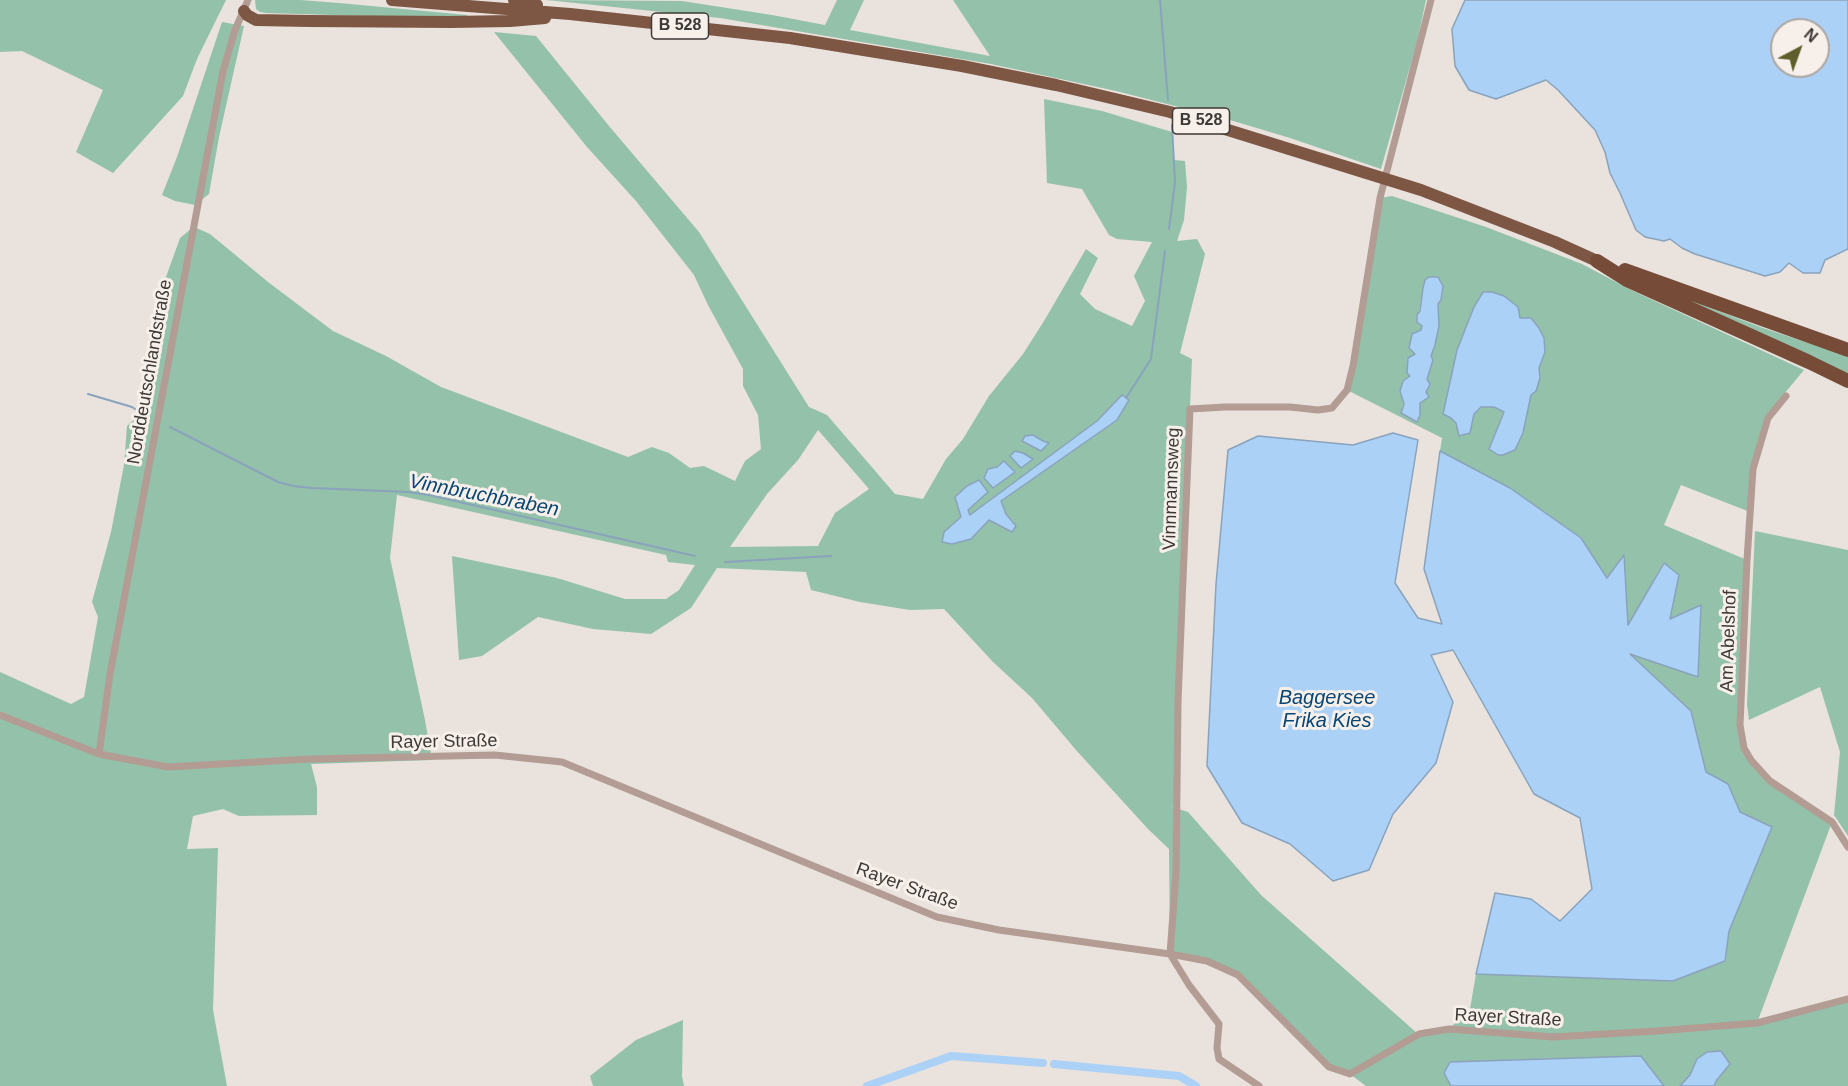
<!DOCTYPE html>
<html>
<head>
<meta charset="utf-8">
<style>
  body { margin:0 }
  #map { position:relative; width:1848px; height:1086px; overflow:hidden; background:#e9e2dd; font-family:Helvetica,sans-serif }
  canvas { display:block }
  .north { position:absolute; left:1770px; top:18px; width:60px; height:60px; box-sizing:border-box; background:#f7efea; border:2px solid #aca6a2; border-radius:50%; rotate:41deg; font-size:16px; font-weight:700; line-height:24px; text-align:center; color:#3c3937 }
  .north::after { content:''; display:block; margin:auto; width:21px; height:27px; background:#5d5e2b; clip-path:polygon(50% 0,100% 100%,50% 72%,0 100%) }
</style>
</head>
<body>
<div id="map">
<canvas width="1848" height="1086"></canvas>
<div class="north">N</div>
</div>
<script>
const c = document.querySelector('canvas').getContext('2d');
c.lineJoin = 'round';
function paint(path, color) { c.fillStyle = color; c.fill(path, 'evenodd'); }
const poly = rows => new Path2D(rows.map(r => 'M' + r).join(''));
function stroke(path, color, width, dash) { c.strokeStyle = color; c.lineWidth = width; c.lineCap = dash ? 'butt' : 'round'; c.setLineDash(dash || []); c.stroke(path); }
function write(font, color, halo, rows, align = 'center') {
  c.font = font + ' Helvetica,sans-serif'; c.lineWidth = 6; c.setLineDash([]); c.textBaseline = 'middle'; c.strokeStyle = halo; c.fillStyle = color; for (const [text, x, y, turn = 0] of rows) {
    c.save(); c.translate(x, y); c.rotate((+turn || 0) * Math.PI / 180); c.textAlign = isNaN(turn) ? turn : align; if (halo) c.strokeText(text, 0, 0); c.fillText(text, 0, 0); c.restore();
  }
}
const green = poly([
  [0,0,226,0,197,59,183,96,113,173,76,152,103,90,22,51,0,52],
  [255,0,300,0,339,3,467,15,467,19,266,13,260,12,256,9],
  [546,0,682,1,772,15,825,25,837,0,864,0,850,30,990,56,953,0,1426,0,1417,42,1381,169,1290,138,1230,120,1116,91,991,64,720,18],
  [222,22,244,26,219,137,209,194,195,205,175,201,162,195,177,157],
  [494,32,536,36,609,126,699,232,809,407,827,415,895,494,923,499,946,459,963,439,989,396,1023,354,1044,321,1086,249,1098,258,1080,294,1095,309,1132,326,1145,301,1134,276,1152,242,1117,239,1109,235,1082,189,1047,183,1044,99,1102,111,1172,132,1174,160,1185,161,1187,187,1184,220,1177,241,1197,239,1205,254,1180,353,1192,359,1178,701,1176,806,1172,807,1188,812,1261,895,1418,1034,1449,1029,1470,1009,1476,974,1673,981,1725,961,1729,931,1772,827,1740,812,1728,784,1706,772,1691,711,1628,652,1698,676,1700,606,1670,619,1679,575,1663,563,1628,626,1624,556,1607,578,1580,538,1510,488,1440,451,1442,438,1347,390,1380,198,1392,196,1486,227,1582,264,1631,290,1804,370,1784,394,1768,418,1753,469,1750,512,1681,485,1664,525,1747,560,1740,725,1744,748,1770,781,1832,822,1757,1023,1848,999,1848,1086,1714,1086,1716,1081,1730,1064,1697,1059,1690,1075,1680,1086,1664,1086,1641,1056,1451,1086,1366,1086,1350,1074,1329,1067,1238,975,1207,961,1170,954,1169,849,1148,829,1076,750,1032,698,993,662,944,609,910,610,860,602,811,590,806,572,717,568,691,608,651,634,593,629,538,617,482,656,459,660,452,556,557,578,625,599,666,599,679,590,695,565,668,562,666,555,397,495,390,558,425,720,432,760,311,764,317,787,317,815,239,816,223,809,193,816,187,849,218,848,213,1010,227,1086,0,1086,0,672,71,704,84,697,98,617,92,602,111,532,124,465,127,426,143,411,156,319,166,277,180,238,192,228,192,226,210,234,268,282,333,331,386,356,441,387,628,457,652,447,669,453,690,468,704,466,735,481,745,461,761,449,758,415,743,386,743,369,708,305,694,275,636,201,587,147],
  [1425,280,1443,286,1441,300,1438,304,1439,326,1435,345,1431,356,1426,392,1420,403,1420,415,1412,420,1405,414,1402,407,1404,404,1422,326,1417,322],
  [1483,292,1520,318,1539,328,1544,338,1545,352,1539,368,1540,378,1531,395,1523,433,1499,426,1504,412,1494,407,1481,406,1474,414,1470,433,1459,436,1456,423,1451,418,1443,414,1457,350,1474,307],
  [818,430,869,489,835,513,818,546,730,547,767,494,798,460],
  [1673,294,1763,328,1848,356,1848,376],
  [1755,531,1848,550,1848,836,1834,815,1840,752,1820,687,1749,720,1747,704],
  [683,1020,682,1076,684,1086,593,1086,590,1076,636,1040]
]);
const water = poly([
  [1465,0,1848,0,1848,249,1825,260,1820,273,1803,273,1789,263,1780,272,1765,276,1695,254,1682,248,1670,239,1664,241,1645,237,1636,230,1620,193,1610,173,1605,152,1595,130,1558,90,1546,80,1496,99,1469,90,1455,66,1452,29,1465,0],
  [1782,30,1818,30,1818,66,1782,66,1782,30],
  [1429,277,1438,277,1443,286,1441,300,1438,304,1439,326,1435,345,1431,356,1433,360,1427,379,1430,384,1426,392,1429,397,1420,403,1420,415,1417,422,1401,413,1404,404,1400,391,1403,381,1410,376,1407,373,1408,358,1415,354,1409,348,1412,334,1421,330,1422,326,1417,322,1417,315,1420,311,1423,288,1425,280,1429,277],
  [1483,292,1492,292,1504,296,1518,307,1520,318,1531,318,1539,328,1544,338,1545,352,1539,368,1540,378,1536,391,1531,395,1523,433,1515,450,1503,455,1498,455,1489,449,1504,412,1494,407,1481,407,1474,414,1470,433,1459,436,1456,423,1451,418,1443,414,1457,350,1474,307,1483,292],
  [1122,395,1129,400,1117,420,1001,501,1006,514,1016,526,1012,532,989,520,971,539,952,544,942,542,944,532,961,517,955,497,967,486,979,480,988,492,968,510,970,515,1097,421,1122,395],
  [1393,433,1418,440,1395,583,1418,618,1442,624,1424,569,1440,451,1510,488,1581,538,1607,578,1624,555,1628,625,1664,563,1679,575,1670,619,1701,605,1698,677,1630,654,1691,711,1706,772,1728,784,1740,812,1772,827,1729,931,1725,961,1673,981,1476,974,1495,893,1531,899,1560,921,1592,889,1580,818,1534,794,1453,650,1431,655,1453,702,1436,763,1393,814,1369,870,1333,881,1290,844,1242,823,1207,766,1216,584,1228,450,1258,436,1353,445,1393,433],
  [1033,435,1043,441,1049,443,1041,451,1022,441,1025,436,1033,435],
  [1015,451,1023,453,1033,459,1021,468,1010,456,1015,451],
  [1004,461,1015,472,993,488,984,478,988,469,997,467,1004,461],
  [1721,1051,1730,1064,1716,1081,1714,1086,1680,1086,1690,1075,1697,1059,1707,1052,1721,1051],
  [1641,1056,1664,1086,1451,1086,1444,1073,1450,1062,1641,1056]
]);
const stream = poly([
  [1160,0,1168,100],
  [1169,229,1175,182,1172,125],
  [88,394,132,407,147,417],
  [1126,398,1151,359,1165,251],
  [170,427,278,482,293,486,312,488,408,492,429,495,695,556],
  [725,562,831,556]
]);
const canal = poly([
  [1054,1064,1179,1076,1196,1086],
  [867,1086,951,1056,1043,1063]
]);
const minor = poly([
  [1786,396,1768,418,1753,469,1747,560,1740,725,1744,748,1751,760,1770,781,1832,822,1848,847],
  [0,715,99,754,168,767,309,759,495,755,562,762,937,917,999,930,1170,954,1207,961,1238,975,1329,1067,1350,1074,1419,1034,1449,1029,1553,1037,1657,1031,1757,1023,1848,999],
  [99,754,110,674,223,71,235,30,248,0],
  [1170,954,1176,873,1178,701,1190,409,1225,407,1290,407,1318,410,1332,408,1347,390,1353,366,1380,198,1431,0],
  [1170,954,1189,985,1219,1024,1217,1048,1219,1059,1259,1086]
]);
const trunk = poly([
  [392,0,570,14,790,38,962,66,1056,85,1170,112,1421,190,1555,242,1597,261],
  [514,0,537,5],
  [244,11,247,15,256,20,310,21,451,22,510,21,545,18]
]);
const motorway = poly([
  [1597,261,1627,280,1809,362,1848,381],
  [1625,270,1848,350]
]);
const shields = [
  [680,26,57],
  [1201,121,57]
];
const shieldNames = [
  ["B 528",680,26],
  ["B 528",1201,121]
];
const streetNames = [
  ["Norddeutschlandstraße",150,372,-80],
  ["Vinnmannsweg",1172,489,-88],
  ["Am Abelshof",1729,641,-88],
  ["Rayer Straße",444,742,-1],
  ["Rayer Straße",907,887,20],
  ["Rayer Straße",1508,1018,3]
];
const waterNames = [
  ["Vinnbruchbraben",484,496,11],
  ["Baggersee",1327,698],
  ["Frika Kies",1327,721]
];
paint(green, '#94c1a9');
paint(water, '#abd1f6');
stroke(water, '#8aa3bd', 1.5);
stroke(stream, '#8aa3bd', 2);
stroke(canal, '#abd1f6', 8);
stroke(minor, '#b29c93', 7);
stroke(trunk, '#7e5644', 12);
stroke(motorway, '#764c38', 14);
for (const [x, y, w] of shields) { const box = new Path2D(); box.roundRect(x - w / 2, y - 13, w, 26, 4.5); c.fillStyle = '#f7efea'; c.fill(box); stroke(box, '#3c3937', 1.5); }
write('bold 16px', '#3c3937', null, shieldNames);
write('18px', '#3c3937', '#f7efea', streetNames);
write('italic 20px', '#074572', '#f7efea', waterNames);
</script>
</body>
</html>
